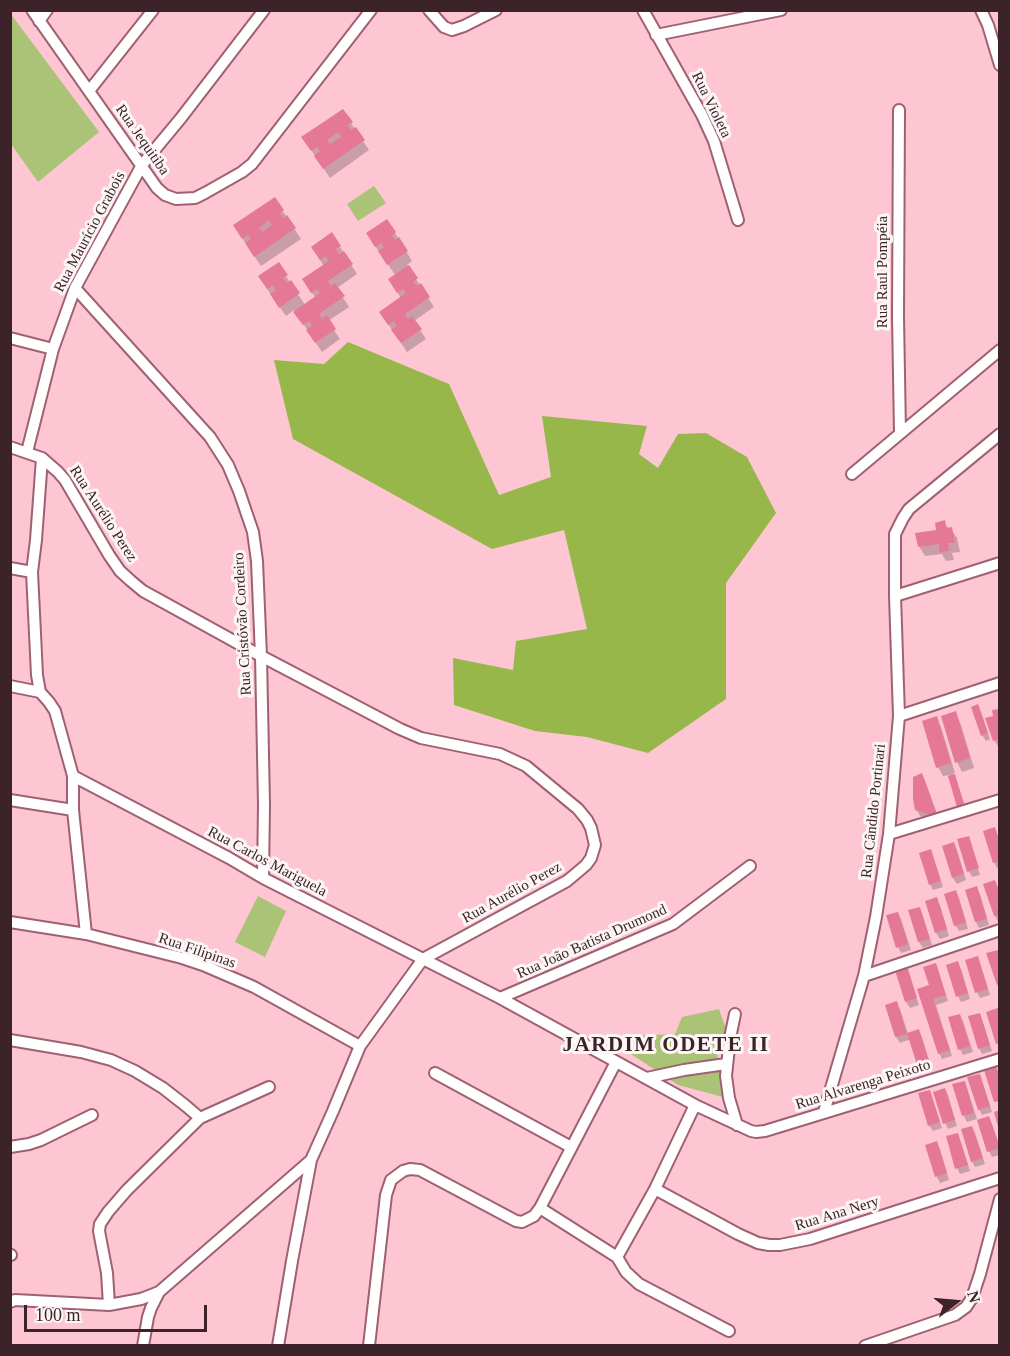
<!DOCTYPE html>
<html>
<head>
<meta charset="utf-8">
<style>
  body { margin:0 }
  #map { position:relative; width:1010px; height:1356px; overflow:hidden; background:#fdc6d2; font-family:Georgia,serif }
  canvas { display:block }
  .frame { position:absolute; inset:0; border:12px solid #3c2229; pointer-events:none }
  .north { position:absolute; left:926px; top:1272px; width:60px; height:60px; -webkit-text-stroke:4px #fdf6f7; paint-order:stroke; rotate:74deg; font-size:16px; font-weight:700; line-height:24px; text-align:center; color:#3c2229 }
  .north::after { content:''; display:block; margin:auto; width:21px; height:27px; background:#3c2229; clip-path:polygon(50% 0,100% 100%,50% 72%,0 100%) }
  .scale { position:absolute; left:24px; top:1305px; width:183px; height:27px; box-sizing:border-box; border:3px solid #3c2229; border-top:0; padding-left:8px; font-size:18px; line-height:21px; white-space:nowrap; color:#3c2229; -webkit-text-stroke:4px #fdf6f7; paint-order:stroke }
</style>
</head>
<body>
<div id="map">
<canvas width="1010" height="1356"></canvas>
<div class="frame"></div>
<div class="north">N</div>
<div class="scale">100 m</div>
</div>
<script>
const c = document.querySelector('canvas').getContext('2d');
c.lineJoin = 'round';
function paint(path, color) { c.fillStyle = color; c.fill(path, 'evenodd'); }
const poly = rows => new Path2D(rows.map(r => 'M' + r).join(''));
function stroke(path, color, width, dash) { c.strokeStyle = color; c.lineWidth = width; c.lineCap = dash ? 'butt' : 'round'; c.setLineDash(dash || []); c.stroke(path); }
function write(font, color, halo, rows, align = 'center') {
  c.font = font + ' Georgia,serif'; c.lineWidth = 6; c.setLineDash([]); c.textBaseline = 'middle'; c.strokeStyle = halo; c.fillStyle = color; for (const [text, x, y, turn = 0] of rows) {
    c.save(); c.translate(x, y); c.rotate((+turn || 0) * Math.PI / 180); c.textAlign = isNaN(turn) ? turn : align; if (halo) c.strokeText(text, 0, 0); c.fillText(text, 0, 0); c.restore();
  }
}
const green = poly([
  [10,13,99,132,38,182,11,144],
  [374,186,386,203,358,221,347,204],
  [258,896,286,911,265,957,235,942],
  [719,1009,727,1032,717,1053,723,1097,678,1085,605,1037,675,1034,682,1017]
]);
const forest = poly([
  [348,342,449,384,499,495,551,477,542,416,647,426,639,454,658,468,678,434,706,433,747,457,776,513,726,583,726,699,648,753,587,737,535,731,454,705,453,658,513,670,516,641,587,629,564,530,492,549,293,439,274,360,324,364]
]);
const shadow = poly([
  [351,123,369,150,330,178,309,147],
  [275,199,301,239,261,266,240,235],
  [395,233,412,261,407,265,434,307,414,321,426,339,407,352,386,321,401,298,395,289,396,276,373,243],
  [340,247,357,274,337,288,349,307,328,321,340,339,322,352,294,310,286,316,265,286,278,264,305,305,316,298,309,289,324,266,318,257],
  [944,522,949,529,951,529,957,538,960,552,952,553,954,560,946,561,942,554,925,556,919,546,937,531],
  [978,706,981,712,990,739,986,741,982,735],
  [955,713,960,722,974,768,962,772,957,762],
  [1000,715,1000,746,998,746,994,740],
  [936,718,941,727,955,773,953,773,957,782,967,811,962,812,959,807,949,775,943,776,938,767],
  [922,775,925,781,939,820,934,821,920,816,916,809],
  [968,837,971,842,970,842,980,875,972,877,969,871],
  [1000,842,1000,868,997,868,994,862],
  [953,844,957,850,966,880,957,884,953,878,944,847],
  [930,851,933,857,943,887,933,890,930,884],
  [995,882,1000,892,1000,921,998,922,995,916],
  [976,888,980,894,989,925,979,928,976,922],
  [955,892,959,898,968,929,959,931,955,925],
  [936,899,940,905,949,936,940,939,936,933,927,902],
  [919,908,922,914,932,945,923,948,919,942,910,911],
  [898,913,901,919,911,950,901,953,898,947],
  [957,963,961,969,970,999,961,1002,958,996],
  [980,964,990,995,980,998,977,992],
  [938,971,948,1001,936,1005,952,1056,942,1059,939,1053,931,986],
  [909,974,919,1005,910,1008,906,1002],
  [896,1003,900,1009,908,1034,918,1031,922,1037,931,1067,922,1070,918,1064,911,1039,900,1043,896,1037,887,1006],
  [979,1014,982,1020,992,1051,982,1054,979,1048],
  [960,1016,963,1021,973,1052,963,1055,960,1049],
  [979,1075,982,1081,992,1112,982,1115,979,1109],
  [964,1082,967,1088,977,1119,967,1122,964,1116,954,1085],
  [945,1089,948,1095,957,1126,948,1129,945,1123],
  [929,1092,932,1098,942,1128,933,1131,929,1125],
  [989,1118,992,1124,1000,1147,1000,1155,992,1157,989,1151],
  [972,1127,975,1133,985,1164,975,1167,972,1161],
  [960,1140,970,1171,960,1174,957,1168],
  [937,1143,940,1149,949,1180,940,1183,937,1177,927,1146]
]);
const building = poly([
  [343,109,353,122,348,125,351,130,356,127,365,140,323,169,314,156,320,151,317,147,311,151,301,137],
  [338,132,341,137,330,144,327,140],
  [275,197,284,210,280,213,283,218,287,215,296,228,254,257,245,243,251,239,248,235,242,239,233,225],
  [269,220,272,225,262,232,259,228],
  [387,219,396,232,392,236,395,240,399,237,408,251,387,265,378,251,384,247,381,243,375,247,366,233],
  [332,232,341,246,336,249,339,254,344,251,353,264,328,281,331,286,335,283,345,296,319,314,322,319,327,315,336,329,315,343,306,330,312,326,309,321,303,325,293,312,320,293,317,289,311,293,302,279,329,261,326,256,320,260,311,247],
  [279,262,288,275,283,278,287,283,291,280,300,293,279,308,270,294,276,290,273,285,267,289,258,276],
  [409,265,418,278,413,282,417,286,421,283,430,297,405,314,408,319,412,316,422,329,401,343,391,330,397,326,394,321,388,325,379,312,406,293,403,289,397,293,388,279],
  [945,520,946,528,952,527,955,543,948,543,949,551,939,552,939,544,918,547,915,533,936,530,935,523],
  [978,704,988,733,981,736,971,707],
  [998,709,1000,714,1000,739,993,741,985,718,993,716,992,710],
  [956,711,970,758,955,763,941,716],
  [937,716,951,763,936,768,922,721],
  [922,773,937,814,930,815,915,810,913,799,913,777],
  [955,774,964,805,957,807,948,776],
  [995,827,1000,843,1000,861,993,863,983,831],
  [969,836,979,868,967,872,957,839],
  [954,842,964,874,952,878,942,846],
  [931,849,941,881,929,885,919,853],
  [995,880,1000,893,1000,915,994,916,983,884],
  [977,886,987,919,975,922,965,890],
  [956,890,966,922,954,926,944,894],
  [937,897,947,929,935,933,925,901],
  [920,907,930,939,918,942,908,910],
  [898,912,908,944,896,948,886,915],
  [998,950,1000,984,997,985,986,953],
  [978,956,988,989,975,993,965,960],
  [958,961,968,993,956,997,946,965],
  [936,963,946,995,933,999,950,1050,938,1054,917,989,929,985,923,967],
  [907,966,917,998,905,1002,895,970],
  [897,1001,907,1034,895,1037,885,1005],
  [998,1008,1000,1012,1000,1043,996,1044,986,1012],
  [980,1013,990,1045,978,1049,968,1016],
  [960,1014,970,1046,958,1050,948,1017],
  [919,1029,929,1061,917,1065,907,1033],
  [996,1066,1000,1077,1000,1101,994,1102,984,1070],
  [980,1074,990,1106,978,1110,967,1077],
  [965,1081,974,1113,962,1116,952,1084],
  [945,1088,955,1120,943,1124,933,1092],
  [930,1090,940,1122,928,1126,918,1093],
  [1000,1110,1000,1130,999,1130,994,1112],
  [989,1116,1000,1148,987,1152,977,1120],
  [972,1126,983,1158,971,1162,961,1129],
  [958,1133,968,1165,955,1169,946,1136],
  [937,1141,947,1173,935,1177,925,1145]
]);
const street = poly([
  [32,10,157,188,165,195,176,199,195,198,205,193,242,172,252,164,371,10],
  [429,10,444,27,452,30,464,26,496,10],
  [643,10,702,115,714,141,738,220],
  [981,10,988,25,1000,65],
  [39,21,47,10],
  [656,35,781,10],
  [89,91,153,10],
  [899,110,898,316,900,433],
  [75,288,210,437,228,465,239,491,253,532,257,561,261,656,264,804,263,878],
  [10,338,53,349],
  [10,447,42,458,58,472,65,480,109,555,120,571,131,581,143,591,261,656,400,729,421,738,500,754,526,766,578,809,587,820,591,828,595,845,591,858,586,865,567,881,423,959,360,1046,333,1111,311,1160,159,1292,141,1299,109,1305,15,1300,10,1302],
  [27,452,53,349,75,288,142,165,181,118,264,10],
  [42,458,36,540,32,572,37,675,40,692,49,702,55,711,73,776,73,810,86,934],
  [852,474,1000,350],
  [10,568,32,572],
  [895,596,1000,563],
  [10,686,40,692],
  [899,716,1000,683],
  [73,776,229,858,263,878,500,998,695,1105,751,1131,756,1132,765,1131,1000,1059],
  [10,800,73,810],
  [889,834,1000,800],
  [10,922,86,934,182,958,203,965,254,987,360,1046],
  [864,976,1000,930],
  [500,998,673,924,750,866],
  [735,1014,730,1038,726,1076,729,1098,737,1125],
  [10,1040,81,1052,111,1060,135,1071,163,1088,186,1106,200,1118],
  [435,1073,571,1147],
  [647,1078,684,1070,726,1064],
  [824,1112,864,976,876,917,889,834,899,716,895,596,895,534,903,518,909,509,1000,434],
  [10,1147,29,1144,41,1140,92,1115],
  [655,1189,738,1234,758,1243,769,1245,780,1245,810,1239,1000,1178],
  [540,1208,617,1257,626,1272,639,1284,729,1331],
  [10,1255,11,1255],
  [617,1257,655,1189,695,1105],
  [109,1305,107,1273,99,1231,100,1224,108,1212,127,1190,200,1118,269,1087],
  [143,1346,148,1317,151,1308,159,1292],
  [278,1346,292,1261,311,1160],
  [369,1346,386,1195,391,1180,403,1171,410,1169,420,1170,516,1221,522,1222,534,1216,540,1208,616,1062],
  [865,1346,955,1315,966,1307,972,1298,980,1274,1000,1199]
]);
const streetNames = [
  ["Rua Violeta",711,105,64],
  ["Rua Jequitiba",142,140,55],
  ["Rua Maurício Grabois",90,232,-62],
  ["Rua Raul Pompéia",883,272,-90],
  ["Rua Aurélio Perez",103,514,57],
  ["Rua Cristóvão Cordeiro",243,624,-93],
  ["Rua Cândido Portinari",874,811,-84],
  ["Rua Carlos Mariguela",267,862,28],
  ["Rua Aurélio Perez",512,893,-29],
  ["Rua João Batista Drumond",592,942,-24],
  ["Rua Filipinas",197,951,19],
  ["Rua Alvarenga Peixoto",863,1085,-17],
  ["Rua Ana Nery",837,1214,-17]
];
const districtNames = [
  ["JARDIM ODETE II",666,1046]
];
paint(green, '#abc377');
paint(forest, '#98b74b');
paint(shadow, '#0003');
paint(building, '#e57797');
stroke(street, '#9f6171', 14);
stroke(street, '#fff', 10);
write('15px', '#3c2229', '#fdf6f7', streetNames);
c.letterSpacing = '1.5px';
write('bold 21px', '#3c2229', '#fdf6f7', districtNames);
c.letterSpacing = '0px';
</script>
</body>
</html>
